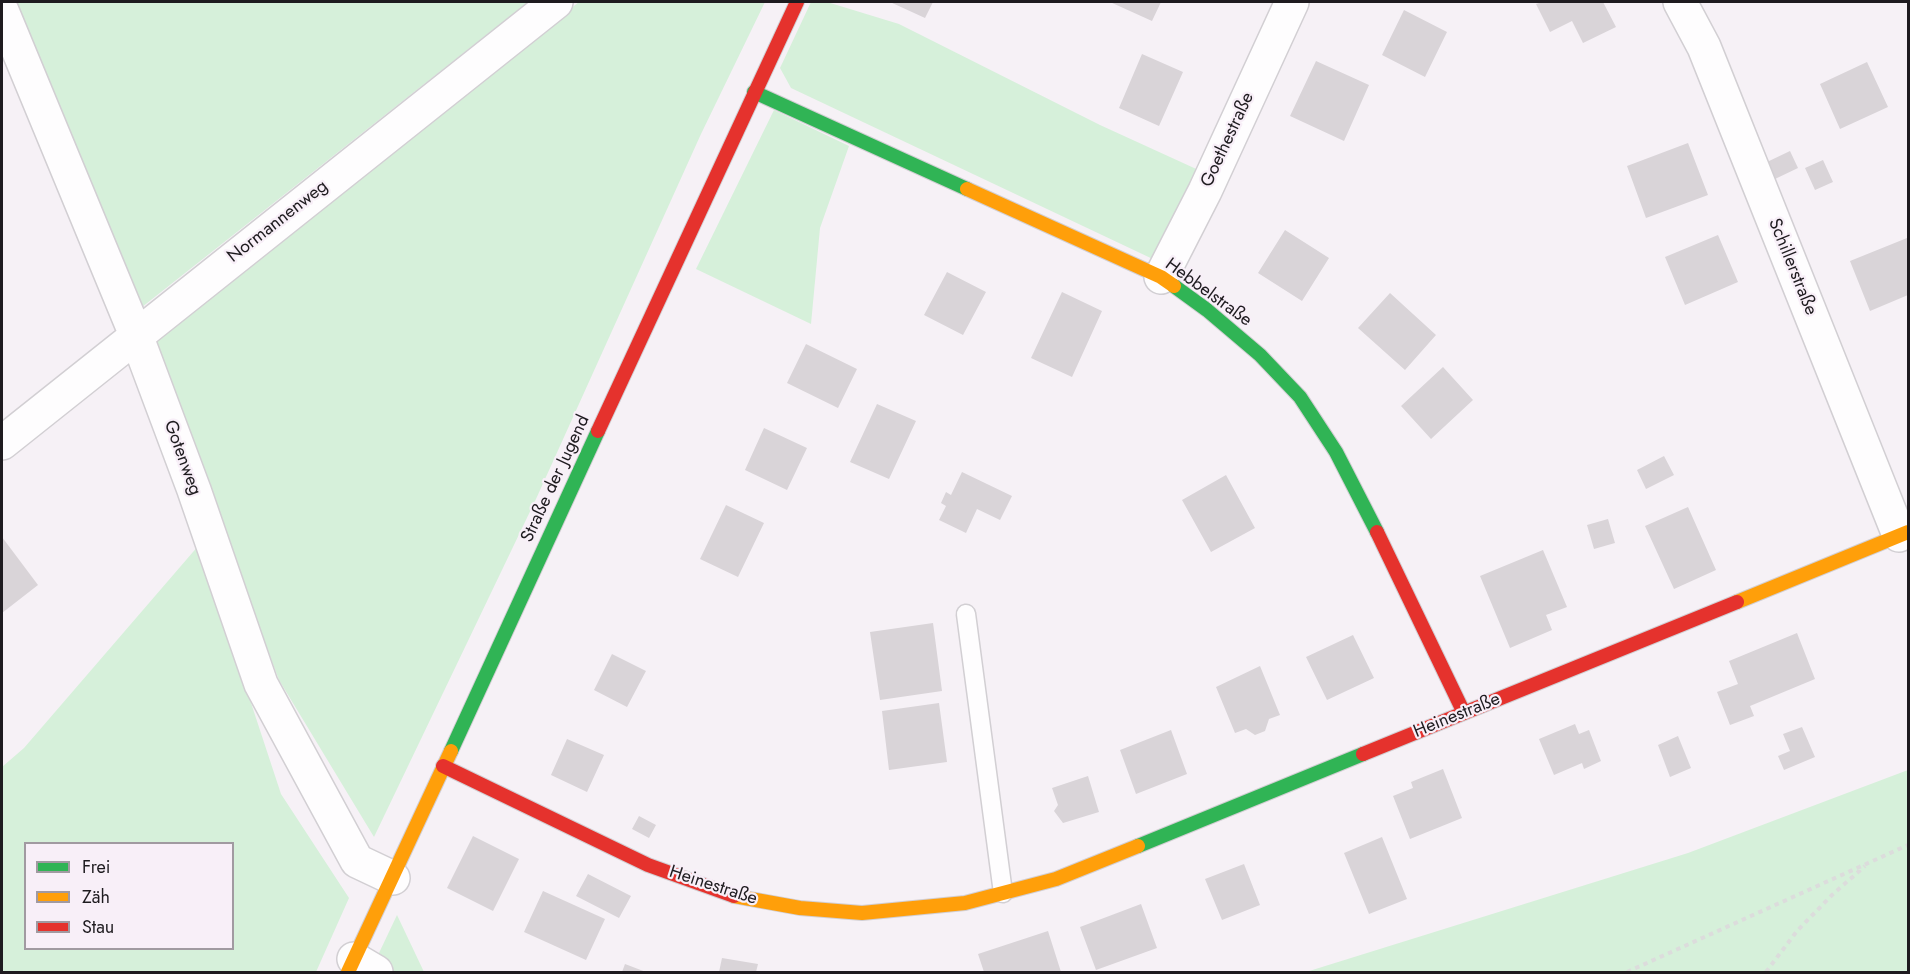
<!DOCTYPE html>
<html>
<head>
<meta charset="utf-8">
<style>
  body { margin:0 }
  #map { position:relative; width:1910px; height:974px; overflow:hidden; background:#f6f1f6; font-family:Jost,sans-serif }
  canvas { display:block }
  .frame { position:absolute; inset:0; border:3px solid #1e1b1f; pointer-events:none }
  .legend { position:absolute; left:24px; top:842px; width:210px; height:108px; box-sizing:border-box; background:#f8eff8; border:2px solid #a19aa1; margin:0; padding:8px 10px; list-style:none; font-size:18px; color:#1e1b1f }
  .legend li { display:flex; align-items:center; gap:12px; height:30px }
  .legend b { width:30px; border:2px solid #a19aa1 }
</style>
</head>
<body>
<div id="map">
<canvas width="1910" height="974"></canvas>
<div class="frame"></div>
<ul class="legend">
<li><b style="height:8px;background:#30b455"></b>Frei</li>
<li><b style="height:8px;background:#ff9f0a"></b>Zäh</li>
<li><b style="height:8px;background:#e5322d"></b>Stau</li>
</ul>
</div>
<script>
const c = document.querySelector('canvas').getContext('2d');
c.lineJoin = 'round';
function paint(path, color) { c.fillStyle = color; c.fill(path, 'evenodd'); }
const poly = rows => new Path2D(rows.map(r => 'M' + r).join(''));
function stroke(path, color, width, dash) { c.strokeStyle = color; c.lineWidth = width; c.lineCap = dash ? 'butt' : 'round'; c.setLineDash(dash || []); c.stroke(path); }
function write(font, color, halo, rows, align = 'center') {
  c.font = font + ' Jost,sans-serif'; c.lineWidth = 4.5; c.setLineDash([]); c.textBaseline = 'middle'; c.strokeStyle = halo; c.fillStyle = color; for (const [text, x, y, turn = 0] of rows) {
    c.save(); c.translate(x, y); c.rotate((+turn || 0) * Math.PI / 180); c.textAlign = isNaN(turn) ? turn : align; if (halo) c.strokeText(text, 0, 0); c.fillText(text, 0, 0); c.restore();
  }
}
const green = poly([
  [16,2,528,2,137,311],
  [579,2,765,2,701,134,536,499,374,837,279,680,206,489,144,344],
  [811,2,827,2,899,24,1100,125,1205,173,1157,261,791,88,780,68],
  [774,110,849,146,820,228,811,324,696,269],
  [199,545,281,794,349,898,316,972,2,972,2,767,24,748],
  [26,844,232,844,232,948,26,948],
  [1908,770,1908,972,1306,972,1688,853],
  [397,915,424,972,370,972]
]);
const building = poly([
  [890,2,933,2,925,18],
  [1110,2,1161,2,1152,21],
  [1542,2,1603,2,1616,27,1583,43,1572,21,1550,32,1536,4],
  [1404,10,1447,32,1425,77,1382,55],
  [1142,54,1183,72,1159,126,1119,108],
  [1316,61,1369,85,1344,141,1290,116],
  [1867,62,1888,107,1840,129,1820,84],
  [1688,143,1708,195,1646,218,1627,166],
  [1790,151,1798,168,1775,179,1767,162],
  [1823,160,1833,182,1815,190,1805,168],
  [1285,230,1329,258,1302,301,1258,273],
  [1718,235,1738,282,1685,305,1665,257],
  [1907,238,1908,295,1870,311,1850,261],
  [947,272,986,292,963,335,924,315],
  [1062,292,1102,311,1072,377,1031,358],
  [1390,293,1436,335,1405,370,1358,328],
  [806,344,857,369,838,408,787,383],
  [1443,367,1473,400,1431,439,1401,406],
  [877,404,916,421,889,479,850,462],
  [764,428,807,448,787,490,745,470],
  [1664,456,1674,475,1646,489,1637,470],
  [962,472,1012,496,1000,520,977,509,966,533,939,520,946,506,941,503,946,492,951,495],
  [1226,475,1255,528,1211,552,1182,500],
  [726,505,764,523,738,577,700,559],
  [1688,507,1716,570,1674,589,1645,526],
  [1608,519,1615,543,1594,549,1587,525],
  [2,537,38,585,2,613],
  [1543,550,1567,607,1546,615,1552,630,1510,648,1480,576],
  [933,623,942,691,880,700,870,632],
  [1797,633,1815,679,1750,706,1754,716,1730,725,1717,692,1738,684,1729,661],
  [1353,635,1374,678,1327,700,1306,657],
  [612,654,646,671,627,707,594,690],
  [1260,666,1280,715,1269,719,1265,731,1255,735,1246,729,1235,733,1216,687],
  [939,703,947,762,889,770,882,711],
  [1575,724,1579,734,1589,730,1601,761,1584,769,1582,763,1554,775,1539,739],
  [1802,727,1815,757,1784,770,1778,756,1790,751,1783,734],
  [1171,730,1187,774,1136,794,1120,750],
  [1678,736,1691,768,1670,777,1658,745],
  [567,739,604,755,587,792,551,775],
  [1443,769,1462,818,1410,839,1393,796,1413,788,1411,782],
  [1088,776,1099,812,1063,823,1054,811,1058,805,1052,788],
  [639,816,656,825,649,838,632,829],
  [473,836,519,859,493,911,447,888],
  [1382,837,1407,899,1369,914,1344,853],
  [1244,864,1260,905,1222,920,1205,879],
  [588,874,631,896,619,918,576,896],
  [543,891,605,919,586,960,524,932],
  [1141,904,1157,948,1096,970,1080,927],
  [1048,931,1061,972,984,972,978,954],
  [722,958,758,964,756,972,719,972],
  [625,964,646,972,622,972]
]);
const path = poly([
  [1627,972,1908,845],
  [1766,972,1797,931,1832,895,1865,866]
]);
const lane = poly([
  [966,614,1003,893]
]);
const street = poly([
  [1680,2,1704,47,1899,535],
  [2,11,136,335,194,490,261,684,357,861,393,878],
  [1161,277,1205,191,1292,2],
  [2,443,556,2],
  [354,959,376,972]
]);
const fast = poly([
  [754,92,967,189],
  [1174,286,1207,310,1260,355,1300,397,1336,452,1377,532],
  [451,751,598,431],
  [1138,846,1363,754]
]);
const slow = poly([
  [967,189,1161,277,1174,286],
  [1737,602,1908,532],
  [734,896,800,908,862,913,965,903,1056,879,1138,846],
  [348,972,451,751]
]);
const jam = poly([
  [598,431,797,2],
  [1377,532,1464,713],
  [1363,754,1737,602],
  [443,766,648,865,734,896]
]);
const streetNames = [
  ["Goethestraße",1228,140,-65],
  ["Normannenweg",278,222,-38],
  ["Schillerstraße",1792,267,68],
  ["Hebbelstraße",1208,293,36],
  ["Gotenweg",182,458,70],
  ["Straße der Jugend",556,479,-65],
  ["Heinestraße",1457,716,-22],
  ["Heinestraße",713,886,18]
];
paint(green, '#d6f0da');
paint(building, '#d9d4d8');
stroke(lane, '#d2cfd3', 21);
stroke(street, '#d2cfd3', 36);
stroke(fast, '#d2cfd3', 16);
stroke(slow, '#d2cfd3', 16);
stroke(jam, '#d2cfd3', 16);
stroke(path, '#dcdcdc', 4, [4.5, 4.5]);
stroke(lane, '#fefdfe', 18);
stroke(street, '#fefdfe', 33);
stroke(fast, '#30b455', 14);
stroke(slow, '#ff9f0a', 14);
stroke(jam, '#e5322d', 14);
write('18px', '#1e1b1f', '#f8eff8', streetNames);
</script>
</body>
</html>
